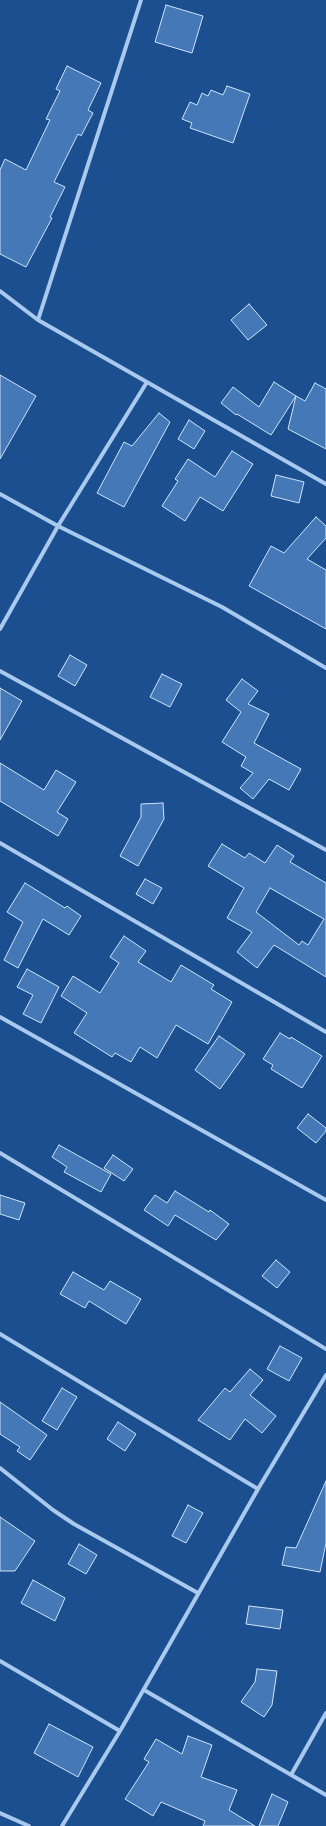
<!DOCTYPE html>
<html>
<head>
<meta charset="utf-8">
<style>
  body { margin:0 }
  canvas { display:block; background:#1b4f8f }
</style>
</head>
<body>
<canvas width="326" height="1826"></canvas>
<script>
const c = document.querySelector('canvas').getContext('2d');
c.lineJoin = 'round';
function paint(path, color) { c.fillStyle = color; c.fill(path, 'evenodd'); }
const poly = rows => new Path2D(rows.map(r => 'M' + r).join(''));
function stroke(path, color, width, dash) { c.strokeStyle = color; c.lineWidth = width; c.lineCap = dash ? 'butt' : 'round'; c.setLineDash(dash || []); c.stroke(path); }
const building = poly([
  [166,5,203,16,192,53,155,42,166,5],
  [67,66,101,83,88,110,93,113,81,136,78,134,54,182,65,187,50,217,52,218,26,267,0,254,0,170,5,159,26,170,50,120,46,119,60,91,56,89,67,66],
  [227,86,250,94,233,143,190,128,192,123,182,119,190,102,197,105,202,93,208,96,211,90,223,95,227,86],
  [249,304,267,325,248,340,231,320,249,304],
  [0,375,36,396,0,459,0,375],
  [274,382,296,396,271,435,237,414,236,415,221,403,233,387,259,407,274,382],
  [315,383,326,389,326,449,288,429,296,396,305,401,315,383],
  [159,413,170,422,124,507,97,493,124,442,132,446,159,413],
  [189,420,205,431,194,449,178,439,189,420],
  [232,451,253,464,223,511,200,497,185,521,162,506,178,481,175,479,188,459,215,477,232,451],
  [276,475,304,482,299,503,271,496,276,475],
  [316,517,326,526,326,538,307,559,326,570,326,629,249,586,271,546,284,553,316,517],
  [70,655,87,665,75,686,58,676,70,655],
  [162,674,182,684,170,707,150,697,162,674],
  [242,679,258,691,248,704,269,714,254,743,301,769,289,790,269,779,253,799,240,788,253,773,241,766,246,757,222,742,241,712,226,700,242,679],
  [0,688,22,701,0,740,0,688],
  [0,763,44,790,56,770,76,782,57,812,68,819,58,836,0,801,0,763],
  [163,803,164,819,138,866,120,856,141,817,141,804,163,803],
  [222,844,245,858,249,853,265,863,277,845,294,856,290,862,326,883,326,977,274,945,257,968,237,952,252,932,227,918,244,888,208,866,222,844],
  [270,888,324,919,308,945,302,941,299,945,256,912,270,888],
  [145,879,162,888,153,904,136,894,145,879],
  [25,883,65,908,67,906,81,916,69,935,43,919,18,968,4,960,23,922,7,912,25,883],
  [124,936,146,951,138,962,171,982,181,965,214,985,211,989,232,1002,208,1044,176,1025,157,1058,140,1047,131,1062,115,1053,112,1057,74,1033,87,1013,61,996,73,976,100,993,119,963,110,957,124,936],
  [27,969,59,987,41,1023,23,1014,33,995,17,987,27,969],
  [280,1033,290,1039,291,1037,322,1056,302,1088,271,1069,273,1065,263,1059,280,1033],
  [219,1036,245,1054,220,1089,195,1070,219,1036],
  [308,1114,326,1128,326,1131,316,1143,297,1128,308,1114],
  [59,1145,111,1174,101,1192,64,1172,67,1167,52,1157,59,1145],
  [113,1155,133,1169,124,1181,104,1168,113,1155],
  [175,1191,209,1212,210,1210,229,1224,216,1240,175,1215,168,1226,144,1210,155,1195,167,1203,175,1191],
  [0,1195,25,1203,19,1220,0,1214,0,1195],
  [276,1260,290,1272,277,1288,262,1276,276,1260],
  [73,1272,104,1290,110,1281,141,1299,126,1324,89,1301,85,1308,60,1294,73,1272],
  [280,1346,302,1358,289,1381,267,1369,280,1346],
  [250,1369,263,1380,250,1395,276,1416,262,1433,245,1419,230,1440,198,1420,225,1388,230,1392,250,1369],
  [62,1388,77,1397,57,1430,42,1421,62,1388],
  [0,1402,47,1435,30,1460,17,1451,20,1447,0,1434,0,1402],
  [118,1422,136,1434,125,1451,107,1439,118,1422],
  [326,1481,326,1543,320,1572,282,1565,286,1547,296,1548,326,1481],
  [188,1505,203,1513,186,1543,172,1536,188,1505],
  [0,1517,35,1541,15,1571,0,1571,0,1517],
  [79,1544,97,1555,86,1574,68,1564,79,1544],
  [33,1580,65,1598,55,1621,21,1603,33,1580],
  [249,1606,283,1610,280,1629,246,1624,249,1606],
  [257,1669,277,1671,272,1705,264,1717,241,1702,255,1682,257,1669],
  [49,1724,93,1747,78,1777,34,1753,49,1724],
  [188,1736,212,1745,201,1777,237,1790,229,1810,255,1826,203,1826,205,1821,161,1802,153,1816,125,1799,149,1762,144,1759,156,1739,182,1754,188,1736],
  [272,1794,288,1802,278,1826,259,1826,272,1794]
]);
const minor = poly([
  [0,291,38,320,326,484],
  [38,320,141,0],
  [0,494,58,526,222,607,326,668],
  [0,629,58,526,147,382],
  [0,671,326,850],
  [0,843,326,1032],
  [0,1017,326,1200],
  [0,1153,326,1349],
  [0,1334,258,1489],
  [0,1468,53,1510,74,1524,198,1593],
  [0,1661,120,1731],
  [144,1690,326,1795],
  [291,1775,326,1713],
  [0,1813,29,1826],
  [62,1826,120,1731,258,1489,326,1375]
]);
paint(building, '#4478b7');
stroke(building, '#cfe3fa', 1);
stroke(minor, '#a9c9ee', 4);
</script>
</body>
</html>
